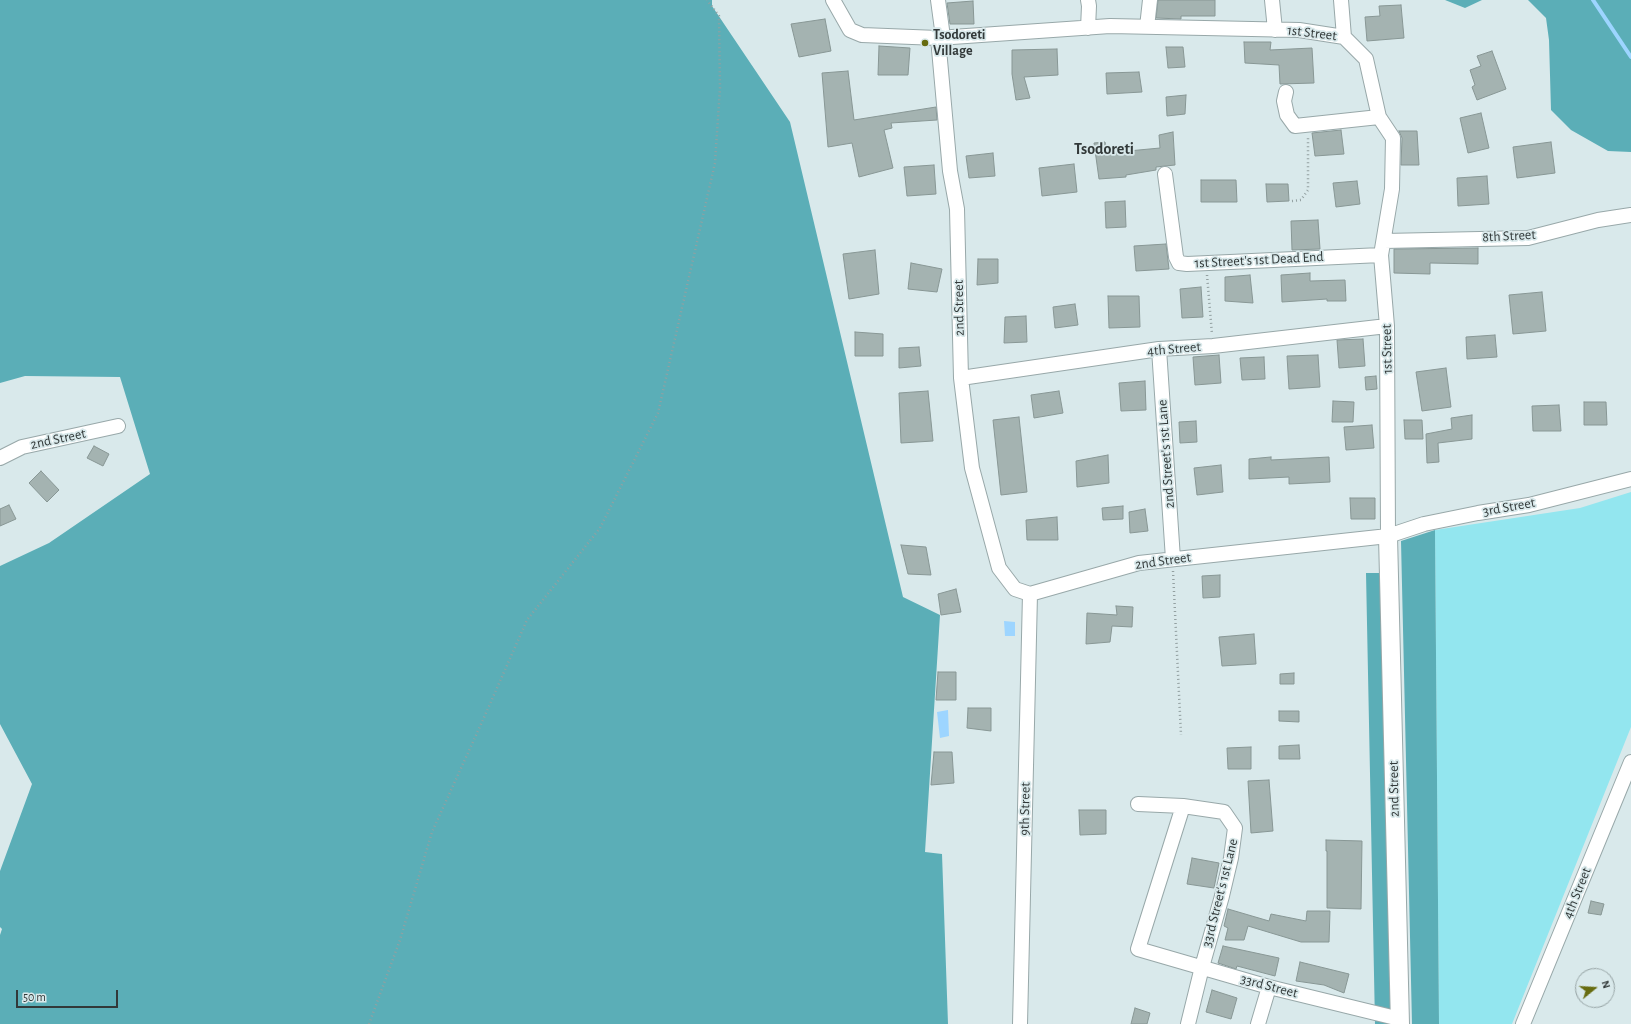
<!DOCTYPE html>
<html>
<head>
<meta charset="utf-8">
<style>
  body { margin:0 }
  #map { position:relative; width:1631px; height:1024px; overflow:hidden; background:#d9e9eb; font-family:"Alegreya Sans",sans-serif }
  canvas { display:block }
  .north { position:absolute; left:1575px; top:968px; width:40px; height:40px; box-sizing:border-box; background:#d9e9eb; border:1px solid #96a3a4; border-radius:50%; rotate:72deg; font-size:11px; font-weight:700; line-height:16px; text-align:center; color:#323939 }
  .north::after { content:''; display:block; margin:auto; width:14px; height:18px; background:#676c10; clip-path:polygon(50% 0,100% 100%,50% 72%,0 100%) }
  .scale { position:absolute; left:16px; top:990px; width:102px; height:18px; box-sizing:border-box; border:2px solid #323939; border-top:0; padding-left:5px; font-size:12px; line-height:14px; white-space:nowrap; color:#323939; -webkit-text-stroke:3px #d9e9eb; paint-order:stroke }
</style>
</head>
<body>
<div id="map">
<canvas width="1631" height="1024"></canvas>
<div class="north">N</div>
<div class="scale">50 m</div>
</div>
<script>
const c = document.querySelector('canvas').getContext('2d');
c.lineJoin = 'round';
function paint(path, color) { c.fillStyle = color; c.fill(path, 'evenodd'); }
const poly = rows => new Path2D(rows.map(r => 'M' + r).join(''));
function stroke(path, color, width, dash) { c.strokeStyle = color; c.lineWidth = width; c.lineCap = dash ? 'butt' : 'round'; c.setLineDash(dash || []); c.stroke(path); }
function write(font, color, halo, rows, align = 'center') {
  c.font = font + ' "Alegreya Sans",sans-serif'; c.lineWidth = 3.5; c.setLineDash([]); c.textBaseline = 'middle'; c.strokeStyle = halo; c.fillStyle = color; for (const [text, x, y, turn = 0] of rows) {
    c.save(); c.translate(x, y); c.rotate((+turn || 0) * Math.PI / 180); c.textAlign = isNaN(turn) ? turn : align; if (halo) c.strokeText(text, 0, 0); c.fillText(text, 0, 0); c.restore();
  }
}
const green = poly([
  [1631,492,1631,727,1512,1024,1439,1024,1435,530,1580,508]
]);
const forest = poly([
  [0,0,712,0,712,6,790,122,903,597,940,615,925,852,942,854,948,1024,0,1024,0,935,2,929,0,927,0,871,32,784,0,724,0,566,49,543,150,474,120,377,25,376,0,383],
  [1445,0,1482,0,1465,8],
  [1528,0,1631,0,1631,152,1608,151,1571,130,1551,110,1549,40,1546,18],
  [1435,530,1439,1024,1412,1024,1401,541],
  [1366,573,1382,573,1393,1024,1375,1024]
]);
const water = poly([
  [1004,621,1015,622,1015,636,1005,636],
  [948,710,949,736,940,738,937,712]
]);
const stream = poly([
  [1593,0,1631,57]
]);
const building = poly([
  [1158,0,1215,0,1215,16,1181,16,1181,19,1156,18,1158,0],
  [973,1,974,24,950,24,947,3,973,1],
  [1401,5,1404,38,1367,41,1365,17,1380,16,1379,6,1401,5],
  [825,19,831,51,799,57,791,24,825,19],
  [1244,42,1271,42,1270,50,1312,48,1314,83,1280,84,1279,65,1245,63,1244,42],
  [879,46,910,48,908,75,878,75,879,46],
  [1166,47,1183,47,1185,67,1168,68,1166,47],
  [1057,49,1058,75,1024,77,1030,98,1016,100,1012,74,1012,50,1057,49],
  [1492,51,1506,89,1477,100,1472,87,1475,85,1470,70,1481,66,1477,56,1492,51],
  [848,71,854,120,936,107,937,120,891,123,892,128,884,130,893,168,859,177,852,143,828,147,822,73,848,71],
  [1139,72,1142,92,1107,94,1106,73,1139,72],
  [1186,95,1185,114,1167,116,1166,97,1186,95],
  [1481,113,1489,148,1468,153,1460,118,1481,113],
  [1341,130,1344,154,1315,156,1312,133,1341,130],
  [1399,131,1417,131,1419,165,1401,165,1402,138,1399,131],
  [1173,132,1175,165,1156,167,1156,170,1126,175,1126,177,1099,179,1094,143,1105,142,1107,153,1160,148,1159,135,1173,132],
  [1551,142,1555,173,1517,178,1513,147,1551,142],
  [993,153,995,176,969,178,966,156,993,153],
  [1074,164,1077,192,1042,196,1039,168,1074,164],
  [934,165,936,194,907,196,904,167,934,165],
  [1487,176,1489,204,1458,206,1457,178,1487,176],
  [1201,180,1236,180,1237,202,1201,202,1201,180],
  [1357,181,1360,204,1336,207,1333,183,1357,181],
  [1266,184,1288,184,1289,201,1267,202,1266,184],
  [1125,201,1126,227,1106,228,1105,202,1125,201],
  [1318,220,1320,249,1292,250,1291,221,1318,220],
  [1166,244,1169,269,1136,271,1134,246,1166,244],
  [1478,248,1478,264,1430,263,1430,274,1394,273,1394,249,1478,248],
  [875,250,879,294,849,299,843,254,875,250],
  [978,259,998,259,998,283,977,285,978,259],
  [911,263,942,269,937,292,908,289,911,263],
  [1310,273,1310,281,1345,280,1346,301,1327,301,1327,299,1282,302,1281,275,1310,273],
  [1250,275,1253,303,1225,301,1225,277,1250,275],
  [1201,287,1203,317,1182,318,1180,289,1201,287],
  [1542,292,1546,331,1513,334,1509,295,1542,292],
  [1108,296,1139,296,1140,327,1109,328,1108,296],
  [1075,304,1078,325,1055,328,1053,307,1075,304],
  [1026,316,1027,342,1004,343,1005,317,1026,316],
  [855,332,883,334,883,356,855,356,855,332],
  [1495,335,1497,357,1467,359,1466,337,1495,335],
  [1363,339,1365,366,1339,368,1337,340,1363,339],
  [919,347,921,366,899,368,899,348,919,347],
  [1219,355,1221,383,1195,385,1193,357,1219,355],
  [1318,355,1320,387,1289,389,1287,356,1318,355],
  [1264,357,1265,379,1242,380,1240,358,1264,357],
  [1446,368,1451,407,1422,411,1416,372,1446,368],
  [1376,376,1377,389,1366,390,1365,377,1376,376],
  [1145,381,1146,410,1121,411,1119,383,1145,381],
  [928,391,933,441,901,443,899,393,928,391],
  [1059,391,1063,413,1034,418,1031,395,1059,391],
  [1333,401,1354,402,1353,422,1332,422,1333,401],
  [1584,402,1606,402,1607,425,1584,425,1584,402],
  [1559,405,1561,431,1533,431,1532,406,1559,405],
  [1472,415,1472,439,1438,443,1439,462,1427,463,1426,434,1452,429,1451,418,1472,415],
  [1019,417,1027,492,1001,495,993,420,1019,417],
  [1404,420,1422,420,1423,439,1405,439,1404,420],
  [1196,421,1197,442,1180,443,1179,422,1196,421],
  [1372,425,1374,448,1346,450,1344,427,1372,425],
  [94,446,109,454,103,466,87,458,94,446],
  [1108,455,1109,483,1077,487,1076,461,1108,455],
  [1271,457,1271,460,1329,457,1330,482,1289,484,1289,477,1249,479,1249,459,1271,457],
  [1221,465,1223,492,1197,495,1194,468,1221,465],
  [41,471,59,490,47,502,29,483,41,471],
  [1350,498,1375,498,1375,519,1351,519,1350,498],
  [9,505,16,519,0,526,0,509,9,505],
  [1123,506,1123,519,1103,520,1102,508,1123,506],
  [1145,509,1148,531,1130,533,1129,512,1145,509],
  [1057,517,1058,540,1027,540,1026,520,1057,517],
  [901,545,926,547,931,575,908,574,901,545],
  [1220,575,1220,597,1203,598,1202,576,1220,575],
  [956,589,961,612,941,615,938,594,956,589],
  [1116,606,1133,607,1132,627,1112,626,1110,642,1086,644,1087,613,1117,615,1116,606],
  [1254,634,1256,664,1222,666,1219,637,1254,634],
  [938,672,956,672,956,700,936,700,938,672],
  [1294,673,1294,684,1280,684,1280,674,1294,673],
  [968,708,991,708,991,731,967,728,968,708],
  [1279,711,1299,711,1299,722,1279,721,1279,711],
  [1299,745,1300,759,1279,759,1279,746,1299,745],
  [1251,747,1251,769,1228,769,1227,748,1251,747],
  [934,752,952,752,954,783,931,785,934,752],
  [1269,780,1273,831,1251,833,1248,781,1269,780],
  [1079,810,1106,810,1106,834,1080,835,1079,810],
  [1326,840,1362,841,1361,909,1327,908,1327,851,1326,851,1326,840],
  [1192,858,1219,863,1214,888,1187,884,1192,858],
  [1591,901,1604,904,1601,915,1588,913,1591,901],
  [1228,909,1269,921,1271,914,1306,921,1307,911,1330,911,1329,942,1301,942,1248,926,1244,940,1225,940,1228,928,1224,926,1228,909],
  [1223,946,1279,958,1275,976,1237,966,1236,969,1218,963,1223,946],
  [1300,962,1349,974,1344,993,1324,985,1296,981,1300,962],
  [1212,990,1237,998,1231,1019,1206,1012,1212,990],
  [1135,1008,1150,1013,1147,1024,1131,1024,1135,1008]
]);
const path = poly([
  [1292,201,1301,200,1308,190,1308,138],
  [1207,275,1212,334],
  [1173,571,1181,735],
  [369,1024,400,940,432,832,482,722,527,620,600,528,658,413,715,163,720,88,719,16,707,0]
]);
const minor = poly([
  [833,0,850,30,862,35,938,38,1110,26,1299,30,1344,37,1366,59,1379,117,1393,138,1392,189,1381,255,1387,326,1388,536],
  [938,0,943,37],
  [1088,0,1089,6,1088,28],
  [1272,0,1275,30],
  [1341,0,1344,37],
  [1147,27,1150,0],
  [938,38,950,171,957,209,961,378,972,468,999,568,1015,589,1030,594,1139,563,1388,536,1424,524,1478,513,1529,505,1631,479],
  [1286,92,1284,101,1287,115,1295,126,1379,117],
  [1165,174,1176,257,1179,263,1187,264,1381,255],
  [1384,241,1528,238,1598,220,1631,215],
  [1159,349,1173,559],
  [961,378,1159,349,1213,346,1387,326],
  [0,458,22,447,118,426],
  [1138,804,1183,806,1224,812,1235,828,1231,858,1222,896,1202,967,1188,1024],
  [1183,806,1138,949,1269,987,1400,1019],
  [1020,1024,1030,594],
  [1258,1024,1269,987],
  [1523,1024,1631,762]
]);
const major = poly([
  [1388,536,1400,1024]
]);
const markers = [
  [925,43,4,"#676c10"]
];
const streetNames = [
  ["1st Street",1312,33,7],
  ["8th Street",1509,236,-3],
  ["1st Street's 1st Dead End",1259,260,-3],
  ["2nd Street",959,308,-91],
  ["4th Street",1174,349,-5],
  ["1st Street",1387,349,-91],
  ["2nd Street",58,439,-12],
  ["2nd Street's 1st Lane",1166,454,-94],
  ["3rd Street",1509,507,-10],
  ["2nd Street",1163,561,-8],
  ["2nd Street",1394,789,-91],
  ["9th Street",1025,809,-89],
  ["33rd Street's 1st Lane",1220,893,-76],
  ["4th Street",1577,893,-68],
  ["33rd Street",1269,986,15]
];
const poiNames = [
  ["Tsodoreti",933,35],
  ["Village",933,51]
];
const quarterNames = [
  ["Tsodoreti",1104,149]
];
paint(green, '#93e6ef');
paint(forest, '#5baeb7');
paint(water, '#9dd5ff');
stroke(stream, '#9dd5ff', 4);
paint(building, '#a4b3b1');
stroke(building, '#889795', 1);
stroke(minor, '#98a8a9', 16);
stroke(major, '#98a8a9', 20);
stroke(path, '#93a0a1', 2.5, [1, 3]);
stroke(minor, '#fff', 14);
stroke(major, '#fff', 18);
for (const [x, y, r, color] of markers) { const dot = new Path2D(); dot.arc(x, y, r, 0, 2 * Math.PI); c.fillStyle = color; c.fill(dot); stroke(dot, '#d9e9eb', 1.5); }
write('14px', '#323939', '#d9e9eb', streetNames);
write('bold 14px', '#323939', '#d9e9eb', poiNames, 'left');
write('bold 16px', '#323939', '#d9e9eb', quarterNames);
</script>
</body>
</html>
